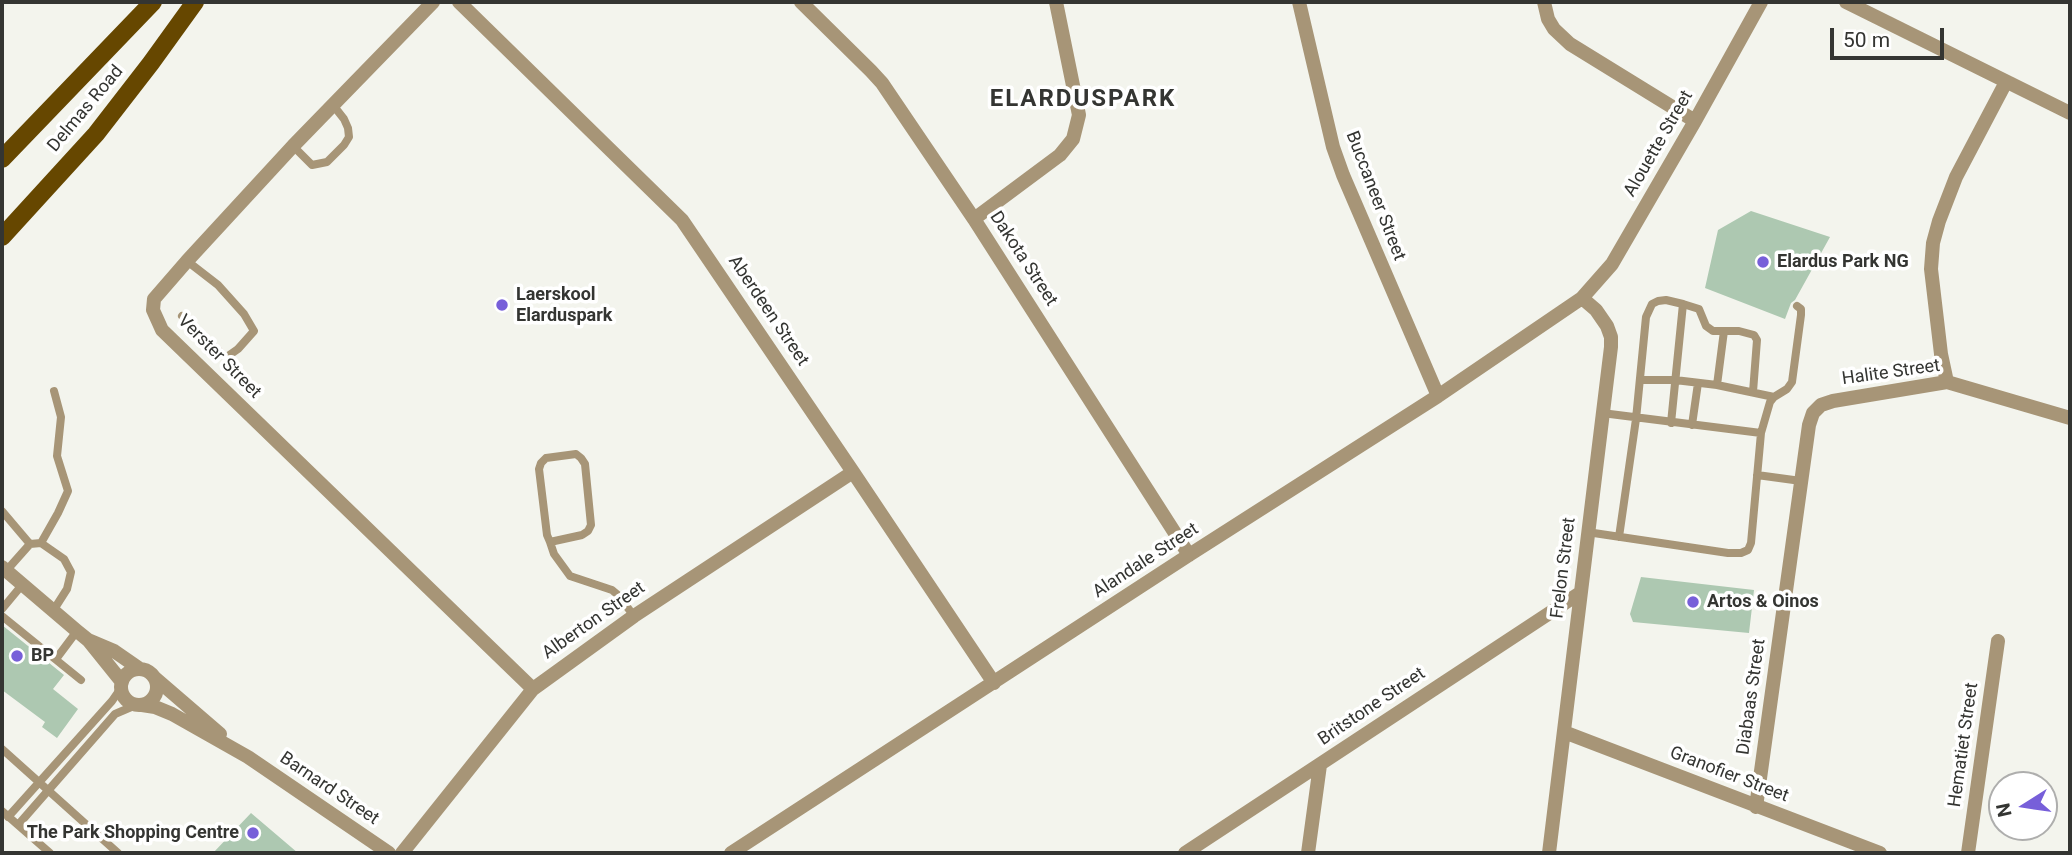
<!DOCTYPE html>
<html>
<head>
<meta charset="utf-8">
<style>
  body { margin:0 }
  #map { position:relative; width:2072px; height:855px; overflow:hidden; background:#f3f4ed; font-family:Roboto,sans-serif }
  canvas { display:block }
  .frame { position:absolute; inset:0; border:4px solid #343532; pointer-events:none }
  .north { position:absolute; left:1988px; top:771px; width:70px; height:70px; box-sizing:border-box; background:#fff; border:2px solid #aeaead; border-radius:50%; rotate:258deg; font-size:19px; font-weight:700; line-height:28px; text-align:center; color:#343532 }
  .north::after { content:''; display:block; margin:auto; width:24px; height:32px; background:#775fd9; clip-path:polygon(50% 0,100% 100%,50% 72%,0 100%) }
  .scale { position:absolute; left:1830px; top:28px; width:114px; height:32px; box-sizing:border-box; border:4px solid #343532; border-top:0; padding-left:9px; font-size:21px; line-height:24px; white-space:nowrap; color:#343532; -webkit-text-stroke:5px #fff; paint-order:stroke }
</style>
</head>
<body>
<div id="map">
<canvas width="2072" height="855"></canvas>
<div class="frame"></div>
<div class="north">N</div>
<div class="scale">50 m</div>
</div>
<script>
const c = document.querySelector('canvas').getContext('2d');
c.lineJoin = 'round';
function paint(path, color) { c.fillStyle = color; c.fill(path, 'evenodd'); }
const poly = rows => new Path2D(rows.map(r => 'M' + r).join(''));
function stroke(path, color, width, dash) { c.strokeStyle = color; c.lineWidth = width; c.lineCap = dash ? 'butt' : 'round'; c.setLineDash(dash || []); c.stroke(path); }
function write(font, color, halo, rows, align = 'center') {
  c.font = font + ' Roboto,sans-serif'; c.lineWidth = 7; c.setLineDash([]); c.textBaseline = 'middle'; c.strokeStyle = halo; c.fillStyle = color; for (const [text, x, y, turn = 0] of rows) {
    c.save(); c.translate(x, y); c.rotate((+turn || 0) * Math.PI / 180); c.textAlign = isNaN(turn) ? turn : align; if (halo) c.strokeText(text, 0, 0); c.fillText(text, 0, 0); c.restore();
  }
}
const building = poly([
  [1751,211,1830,237,1795,300,1791,303,1785,319,1705,288,1718,230],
  [1641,577,1754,590,1749,633,1633,622,1630,614],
  [2,625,64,675,53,689,78,709,57,738,42,727,45,722,2,690],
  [251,813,298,853,213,853]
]);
const lane = poly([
  [293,146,312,165,327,162,344,145,349,137,348,128,344,119,333,105],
  [1683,304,1699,309,1706,326,1713,331,1739,331,1754,335,1757,340,1753,392],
  [182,316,224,356,228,356,238,349,254,331,244,314,218,285,187,261],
  [1640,380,1675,380,1717,385,1774,397],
  [1717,385,1724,331],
  [1692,425,1698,383],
  [1761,433,1770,402,1774,397,1787,389,1792,382,1801,315,1801,309,1797,306],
  [1757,475,1801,481],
  [2,511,30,544],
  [1587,532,1728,553,1741,553,1748,550,1751,543,1761,433,1602,413],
  [1619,537,1636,419,1646,317,1652,304,1658,301,1666,300,1683,304,1671,423],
  [550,542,582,535,588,531,591,525,585,464,581,458,576,454,546,458,541,463,539,469,547,535,550,542,554,554,570,576,612,590,618,595,634,616],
  [41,543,58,513,68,491,57,456,61,417,54,391],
  [6,571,30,544,41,543,64,559,71,572,67,589,53,611],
  [2,609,22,585],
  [2,616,81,680],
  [56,659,77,631],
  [2,749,118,853],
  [2,811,50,853],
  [8,817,112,701,121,688],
  [18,825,115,714,136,705]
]);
const street = poly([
  [433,2,293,146,187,261,154,299,153,310,162,330,533,689],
  [459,2,682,220,853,472,994,683],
  [801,2,871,71,882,83,974,219,1189,555],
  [1299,2,1333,147,1343,175,1438,396],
  [1544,2,1548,19,1554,29,1570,44,1695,121],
  [1846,2,2070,113],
  [974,219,1060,155,1073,139,1079,115,1056,2],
  [1947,382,1941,354,1931,269,1933,243,1939,221,1956,177,2006,82],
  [2,567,77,631,88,640,114,651,140,669],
  [89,641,122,682],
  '121 687a18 18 0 1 1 36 0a18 18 0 1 1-36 0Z',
  [155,678,220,734],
  [142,705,155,707,172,714,248,757,389,853],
  [1564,732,1880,853],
  [1756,807,1809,425,1813,413,1821,405,1833,401,1947,382,2070,418],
  [402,853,533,689,634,616,853,472],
  [731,853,1189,555,1438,396,1582,298,1612,264,1695,121,1761,2],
  [1185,853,1580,593],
  [1308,853,1320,765],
  [1549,853,1611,347,1611,337,1607,326,1596,310,1582,298],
  [1968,853,1998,641]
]);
const primary = poly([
  [2,159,153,2],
  [2,237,96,134,151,63,195,2]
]);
const markers = [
  [1763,262,7,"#775fd9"],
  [502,305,7,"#775fd9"],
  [1693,602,7,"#775fd9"],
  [17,656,7,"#775fd9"],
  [253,833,7,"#775fd9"]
];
const streetNames = [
  ["Delmas Road",86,109,-50],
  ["Alouette Street",1659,144,-60],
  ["Buccaneer Street",1375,196,69],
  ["Dakota Street",1023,259,57],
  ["Aberdeen Street",768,311,56],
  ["Verster Street",219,357,45],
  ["Halite Street",1891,373,-8],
  ["Alandale Street",1146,561,-33],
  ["Frelon Street",1564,568,-83],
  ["Alberton Street",594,621,-35],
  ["Diabaas Street",1752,697,-82],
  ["Britstone Street",1372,707,-34],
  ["Hematiet Street",1964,745,-82],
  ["Granofier Street",1729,775,21],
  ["Barnard Street",329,789,34]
];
const poiNames = [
  ["Elardus Park NG",1777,262],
  ["Laerskool",516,295],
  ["Elarduspark",516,316],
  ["Artos & Oinos",1707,602],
  ["BP",31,656],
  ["The Park Shopping Centre",239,833,"right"]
];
const districtNames = [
  ["ELARDUSPARK",1083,100]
];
paint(building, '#adc8b1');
stroke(lane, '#a79577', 8);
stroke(street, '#a79577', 14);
stroke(primary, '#664700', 18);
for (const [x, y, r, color] of markers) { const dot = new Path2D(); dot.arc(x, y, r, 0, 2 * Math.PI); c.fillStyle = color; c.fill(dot); stroke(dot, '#fff', 2.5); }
write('18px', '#343532', '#fff', streetNames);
write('bold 18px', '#343532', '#fff', poiNames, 'left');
c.letterSpacing = '2px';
write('bold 24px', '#343532', '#fff', districtNames);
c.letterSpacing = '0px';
</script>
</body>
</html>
